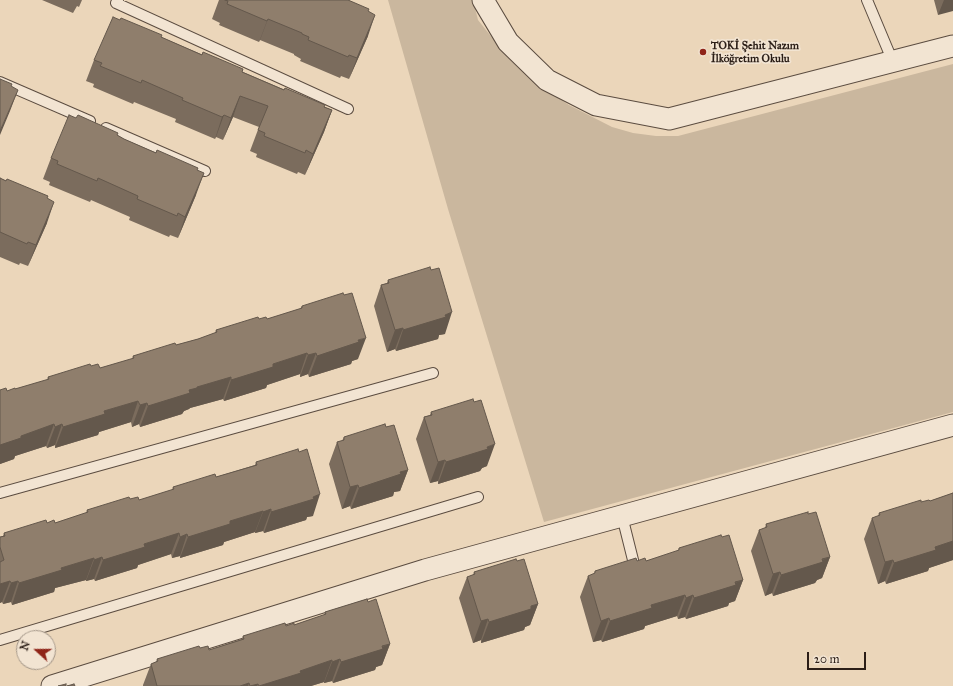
<!DOCTYPE html>
<html>
<head>
<meta charset="utf-8">
<style>
  body { margin:0 }
  #map { position:relative; width:953px; height:686px; overflow:hidden; background:#ebd6ba; font-family:"IM FELL Great Primer",serif }
  canvas { display:block }
  .north { position:absolute; left:16px; top:630px; width:40px; height:40px; box-sizing:border-box; background:#f2e4d2; border:1px solid #a29587; border-radius:50%; rotate:291deg; font-size:11px; font-weight:700; line-height:16px; text-align:center; color:#2b1e17 }
  .north::after { content:''; display:block; margin:auto; width:14px; height:18px; background:#8f2418; clip-path:polygon(50% 0,100% 100%,50% 72%,0 100%) }
  .scale { position:absolute; left:807px; top:652px; width:59px; height:18px; box-sizing:border-box; border:2px solid #2b1e17; border-top:0; padding-left:5px; font-size:12px; line-height:14px; white-space:nowrap; color:#2b1e17; -webkit-text-stroke:3px #f2e4d2; paint-order:stroke }
</style>
</head>
<body>
<div id="map">
<canvas width="953" height="686"></canvas>
<div class="north">N</div>
<div class="scale">20 m</div>
</div>
<script>
const c = document.querySelector('canvas').getContext('2d');
c.lineJoin = 'round';
function paint(path, color) { c.fillStyle = color; c.fill(path, 'evenodd'); }
const poly = rows => new Path2D(rows.map(r => 'M' + r).join(''));
function stroke(path, color, width, dash) { c.strokeStyle = color; c.lineWidth = width; c.lineCap = dash ? 'butt' : 'round'; c.setLineDash(dash || []); c.stroke(path); }
function write(font, color, halo, rows, align = 'center') {
  c.font = font + ' "IM FELL Great Primer",serif'; c.lineWidth = 3.5; c.setLineDash([]); c.textBaseline = 'middle'; c.strokeStyle = halo; c.fillStyle = color; for (const [text, x, y, turn = 0] of rows) {
    c.save(); c.translate(x, y); c.rotate((+turn || 0) * Math.PI / 180); c.textAlign = isNaN(turn) ? turn : align; if (halo) c.strokeText(text, 0, 0); c.fillText(text, 0, 0); c.restore();
  }
}
const green = poly([
  [388,0,473,0,478,20,494,40,510,59,529,77,549,92,569,105,612,127,633,133,656,136,678,136,953,64,953,412,544,522,448,209]
]);
const lane = poly([
  [118,0,116,3,348,109],
  [867,0,893,62],
  [0,82,90,121],
  [106,128,205,171],
  [0,493,433,373],
  [622,516,634,564],
  [0,640,478,497]
]);
const street = poly([
  [483,0,508,42,547,80,596,105,669,119,953,46],
  [52,686,425,570,953,425]
]);
const wall = poly([
  [42,0,82,0,79,7,77,6,73,13],
  [219,0,348,0,368,11,368,36,349,79,341,76,340,78,300,61,301,59,294,55,294,54,260,40,259,42,219,25,220,23,212,19],
  [934,0,953,0,938,15],
  [161,37,332,110,324,132,305,175,298,172,297,174,256,157,257,154,250,151,259,127,233,117,223,140,216,137,215,139,175,122,176,119,134,102,133,104,93,87,94,84,86,81,94,60],
  [117,135,124,139,197,170,196,195,178,238,170,235,169,237,129,220,130,217,91,200,90,202,49,185,50,182,43,179,51,158],
  [0,178,47,198,47,223,28,266,20,263,19,265,0,257],
  [388,280,445,334,439,335,438,339,396,351,395,349,387,352,374,306,381,285,387,283],
  [302,306,358,359,352,361,351,364,309,377,308,374,300,377,300,374,267,385,266,388,224,401,223,399,190,408,189,409,184,411,182,414,140,427,139,424,132,427,131,422,99,432,98,435,55,448,55,445,47,448,46,446,15,456,14,459,0,464,0,390,7,391,15,389,47,380,48,377,91,366,100,368,132,359,133,356,176,345,198,339,215,333,216,330,259,319,267,319,300,309],
  [431,412,487,466,482,468,480,471,438,484,438,481,430,483,416,439,424,417,430,415],
  [386,427,408,470,400,491,394,492,393,496,351,509,350,506,342,509,329,464,337,442,342,441,344,437],
  [256,462,313,516,307,517,306,520,264,533,263,531,255,533,255,532,224,542,223,545,180,558,180,556,172,558,171,554,138,565,137,568,95,581,94,579,86,581,86,580,55,588,54,592,12,605,11,602,3,604,2,602,0,603,0,537,3,536,4,533,47,523,55,523,86,513,87,510,130,499,139,500,172,490,173,487,216,477,255,465],
  [953,493,953,560,929,568,928,571,886,584,885,581,878,584,864,539,872,518,878,516,879,513,921,502,930,501],
  [808,514,830,557,822,578,817,580,815,583,773,596,772,593,765,596,751,551,759,530,765,528,766,524],
  [722,537,743,580,735,601,729,603,728,606,686,619,685,617,678,619,677,616,645,626,644,629,602,642,601,640,593,642,580,597,588,576,594,574,595,571,637,561,646,561,678,551,679,548],
  [517,561,538,604,530,625,525,627,524,630,481,643,481,640,473,643,459,598,467,577,473,575,474,572],
  [368,602,390,644,382,665,376,667,375,670,333,683,332,681,324,683,324,682,311,686,143,686,143,685,151,664,156,662,157,659,200,648,209,650,242,639,243,636,286,626,294,625,324,615,325,612]
]);
const shadedWall = poly([
  [944,0,953,0,953,11,938,15],
  [375,15,368,36,349,79,357,58],
  [268,19,260,40,259,42,267,21],
  [18,90,10,111,0,135,0,131],
  [240,96,233,117,223,140,231,118],
  [332,110,324,132,305,175,313,154],
  [224,115,216,137,215,139,222,117],
  [204,173,196,195,178,238,185,217],
  [54,202,47,223,28,266,36,245],
  [452,312,445,334,439,335,438,339,396,351,403,330],
  [403,328,395,349,387,352,395,330],
  [366,338,358,359,352,361,351,364,309,377,317,356,358,340],
  [307,353,300,374,267,385,266,388,224,401,231,380,273,364],
  [316,353,308,374,300,377,308,355],
  [231,377,223,399,190,408,189,409,184,411,182,414,140,427,148,406,197,387],
  [138,401,131,422,99,432,98,435,55,448,63,427,104,411],
  [147,403,139,424,132,427,140,405],
  [54,424,46,446,15,456,14,459,0,464,0,445,21,436],
  [62,424,55,445,47,448,55,427],
  [495,444,487,466,482,468,480,471,438,484,446,462],
  [445,460,438,481,430,483,438,462],
  [408,470,400,491,394,492,393,496,351,509,359,488,400,472],
  [358,485,350,506,342,509,350,487],
  [320,494,313,516,307,517,306,520,264,533,271,512],
  [271,509,263,531,255,533,263,512],
  [263,511,255,532,224,542,223,545,180,558,188,537,230,521],
  [179,533,171,554,138,565,137,568,95,581,103,560,144,544],
  [187,534,180,556,172,558,180,537],
  [953,541,953,560,929,568,928,571,886,584,894,563,935,547],
  [102,557,94,579,86,581,94,560],
  [830,557,822,578,817,580,815,583,773,596,781,575],
  [94,558,86,580,55,588,54,592,12,605,19,583,61,568],
  [893,560,885,581,878,584,885,562],
  [780,572,772,593,765,596,773,574],
  [743,580,735,601,729,603,728,606,686,619,694,598],
  [10,581,2,602,0,603,0,584],
  [18,581,11,602,3,604,11,583],
  [685,595,677,616,645,626,644,629,602,642,610,621,651,605],
  [693,595,685,617,678,619,686,598],
  [538,604,530,625,525,627,524,630,481,643,489,622],
  [609,618,601,640,593,642,601,621],
  [488,619,481,640,473,643,481,621],
  [390,644,382,665,376,667,375,670,333,683,341,662],
  [340,659,332,681,324,683,332,662],
  [332,660,324,682,311,686,259,686,300,671],
  [249,683,248,686,240,686],
  [258,684,257,686,250,686]
]);
const building = poly([
  [225,0,348,0,369,9,368,11,375,15,357,58,349,55,348,57,308,40,309,37,302,34,302,33,268,19,267,21,227,4,228,1,225,0],
  [113,17,120,20,121,18,162,35,161,37,202,55,203,52,243,69,242,72,284,90,285,88,325,105,324,107,332,110,313,154,306,150,305,153,264,136,265,133,258,130,268,106,240,96,231,118,224,115,222,117,182,100,183,98,142,80,141,83,100,66,102,63,94,60,113,17],
  [0,79,12,84,11,86,18,90,0,131,0,79],
  [69,115,76,118,78,115,118,133,117,135,124,139,156,153,157,150,198,168,197,170,204,173,185,217,178,213,177,216,137,199,138,196,98,178,97,181,57,164,58,161,51,158,69,115],
  [0,178,6,181,7,179,48,196,47,198,54,202,36,245,28,242,27,244,0,232,0,178],
  [430,267,431,270,439,268,452,312,445,315,446,317,403,330,403,328,395,330,381,285,389,283,388,280,430,267],
  [343,293,344,295,352,293,366,338,358,340,359,342,317,356,316,353,308,355,307,353,273,364,273,367,231,380,231,377,197,387,197,388,189,390,190,393,148,406,147,403,140,405,138,401,104,411,105,414,63,427,62,424,55,427,54,424,21,436,21,438,0,445,0,390,6,388,7,391,15,388,15,389,49,379,48,377,90,364,91,366,98,364,100,368,134,358,133,356,175,343,176,345,198,339,217,332,216,330,258,317,259,319,266,317,267,319,302,308,302,306,343,293],
  [473,399,474,402,481,400,495,444,487,447,488,449,446,462,445,460,438,462,424,417,432,415,431,412,473,399],
  [385,424,386,427,394,425,408,470,400,472,401,474,359,488,358,485,350,487,337,442,344,440,344,437,385,424],
  [298,449,299,452,307,449,320,494,313,497,314,499,271,512,271,509,263,512,263,511,230,521,230,524,188,537,187,534,180,537,179,533,144,544,145,547,103,560,102,557,94,560,94,558,61,568,62,570,19,583,18,581,11,583,10,581,0,584,0,562,4,560,0,547,0,537,5,536,4,533,46,520,47,523,54,520,55,523,88,512,87,510,129,497,130,499,138,497,139,500,174,489,173,487,215,474,216,477,257,465,256,462,298,449],
  [953,493,953,541,935,547,936,550,894,563,893,560,885,562,872,518,880,515,879,513,921,500,921,502,929,500,930,501,953,493],
  [808,512,808,514,816,512,830,557,822,559,823,562,781,575,780,572,773,574,759,530,767,527,766,524,808,512],
  [721,535,722,537,729,535,743,580,735,582,736,585,694,598,693,595,686,598,685,595,651,605,652,608,610,621,609,618,601,621,588,576,595,573,595,571,636,558,637,561,645,558,646,561,679,550,679,548,721,535],
  [516,559,517,561,524,559,538,604,531,606,531,609,489,622,488,619,481,621,467,577,475,574,474,572,516,559],
  [367,599,368,602,376,599,390,644,382,646,383,649,341,662,340,659,332,662,332,660,300,671,301,673,259,686,258,684,250,686,249,683,240,686,157,686,151,664,158,661,157,659,199,646,200,648,208,646,209,650,244,639,243,636,285,623,286,626,294,623,294,625,326,614,325,612,367,599],
  [66,684,66,686,58,686,66,684],
  [74,684,75,686,67,686,74,684]
]);
const markers = [
  [703,52,4,"#8f2418"]
];
const poiNames = [
  ["TOKİ Şehit Nazım",711,46],
  ["İlköğretim Okulu",711,59]
];
paint(green, '#cab79e');
stroke(lane, '#5b4c40', 12);
stroke(street, '#5b4c40', 23);
stroke(lane, '#f2e4d2', 10);
stroke(street, '#f2e4d2', 21);
paint(wall, '#7b6c5d');
paint(shadedWall, '#64584c');
paint(building, '#8f7e6c');
stroke(building, '#64584c', 1);
for (const [x, y, r, color] of markers) { const dot = new Path2D(); dot.arc(x, y, r, 0, 2 * Math.PI); c.fillStyle = color; c.fill(dot); stroke(dot, '#f2e4d2', 1.5); }
write('bold 11px', '#2b1e17', '#f2e4d2', poiNames, 'left');
</script>
</body>
</html>
